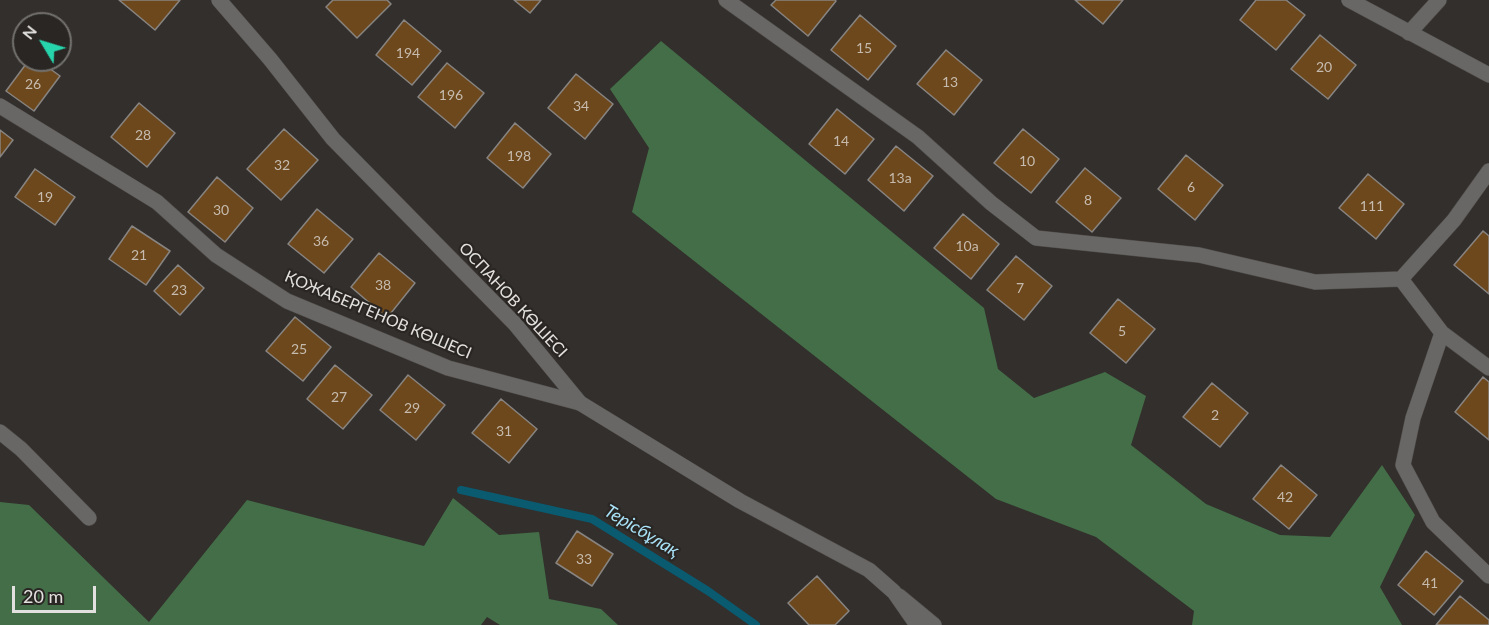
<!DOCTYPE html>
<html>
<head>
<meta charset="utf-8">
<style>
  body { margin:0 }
  #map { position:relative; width:1489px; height:625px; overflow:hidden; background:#322f2c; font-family:Lato,sans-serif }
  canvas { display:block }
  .north { position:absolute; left:12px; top:12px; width:60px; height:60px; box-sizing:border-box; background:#292623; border:2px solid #73716e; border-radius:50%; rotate:308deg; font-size:16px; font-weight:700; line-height:24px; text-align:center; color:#e3e1df }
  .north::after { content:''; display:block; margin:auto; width:21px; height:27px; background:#27d5ad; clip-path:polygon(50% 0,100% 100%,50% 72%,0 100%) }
  .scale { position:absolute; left:12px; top:586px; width:84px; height:27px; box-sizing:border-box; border:3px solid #e3e1df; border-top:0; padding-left:8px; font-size:18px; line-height:21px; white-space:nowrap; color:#e3e1df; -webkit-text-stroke:4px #292623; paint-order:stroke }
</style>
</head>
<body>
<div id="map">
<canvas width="1489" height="625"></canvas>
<div class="north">N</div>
<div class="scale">20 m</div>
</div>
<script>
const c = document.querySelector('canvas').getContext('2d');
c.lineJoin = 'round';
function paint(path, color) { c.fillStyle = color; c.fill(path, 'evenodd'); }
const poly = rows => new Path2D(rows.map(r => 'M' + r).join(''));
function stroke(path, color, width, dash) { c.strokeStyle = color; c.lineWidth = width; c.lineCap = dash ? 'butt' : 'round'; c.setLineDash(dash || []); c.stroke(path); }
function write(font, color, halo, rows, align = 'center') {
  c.font = font + ' Lato,sans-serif'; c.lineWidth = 4.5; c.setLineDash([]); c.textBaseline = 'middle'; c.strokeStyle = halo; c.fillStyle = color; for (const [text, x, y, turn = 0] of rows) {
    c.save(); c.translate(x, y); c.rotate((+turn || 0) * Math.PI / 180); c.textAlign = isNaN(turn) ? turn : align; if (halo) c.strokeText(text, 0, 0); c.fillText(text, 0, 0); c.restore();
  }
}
const forest = poly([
  [661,41,984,308,998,369,1034,398,1105,372,1146,396,1131,445,1206,504,1280,535,1330,537,1382,465,1415,515,1380,587,1402,625,1192,625,1194,611,1096,537,996,499,632,212,649,148,610,89],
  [453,498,499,535,539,532,549,599,601,609,618,625,500,625,487,617,481,625,0,625,0,502,29,505,149,622,247,500,424,546]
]);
const stream = poly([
  [461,490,592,519,708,591,756,625]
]);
const building = poly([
  [119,0,180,0,155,30,119,0],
  [333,0,387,0,391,4,357,38,326,7,333,0],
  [514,0,541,0,530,13,514,0],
  [776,0,835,0,836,1,808,36,771,5,776,0],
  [1075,0,1123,0,1103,24,1075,0],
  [1256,0,1286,0,1305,15,1276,50,1240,20,1256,0],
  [860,15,896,46,868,80,831,50,860,15],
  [404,20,441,51,412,85,376,55,404,20],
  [1320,35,1356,65,1328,99,1291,69,1320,35],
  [946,50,982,80,954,115,917,84,946,50],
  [29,60,38,60,60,76,34,111,6,91,29,60],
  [447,63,484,93,455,128,418,97,447,63],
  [576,74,613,104,585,139,548,108,576,74],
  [139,103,175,133,147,167,111,137,139,103],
  [837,109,874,139,845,174,809,144,837,109],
  [515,123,551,154,523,188,487,158,515,123],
  [284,129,318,160,281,200,247,169,284,129],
  [1023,129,1059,159,1031,193,994,163,1023,129],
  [0,130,13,140,0,157,0,130],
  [896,146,933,176,904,211,868,180,896,146],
  [1186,155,1223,185,1195,220,1158,189,1186,155],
  [1085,168,1121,198,1092,232,1056,202,1085,168],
  [35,169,75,197,55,225,15,197,35,169],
  [1368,174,1404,204,1376,239,1339,208,1368,174],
  [217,177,253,208,225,242,188,212,217,177],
  [317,209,353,239,324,273,288,244,317,209],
  [963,214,999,244,971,279,934,248,963,214],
  [132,226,170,251,146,285,109,259,132,226],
  [1483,231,1489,236,1489,294,1454,265,1483,231],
  [379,253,415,283,387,318,351,287,379,253],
  [1016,256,1052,286,1024,320,987,290,1016,256],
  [178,265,204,288,180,315,154,291,178,265],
  [1118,299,1155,329,1126,363,1090,333,1118,299],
  [295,317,331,347,303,381,266,351,295,317],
  [335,365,372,395,343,429,307,399,335,365],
  [408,375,445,405,416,440,380,410,408,375],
  [1483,377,1489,382,1489,440,1455,412,1483,377],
  [1212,383,1248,413,1220,447,1183,417,1212,383],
  [501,399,537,429,509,463,472,433,501,399],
  [1281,465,1317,495,1289,529,1253,499,1281,465],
  [577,531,613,554,592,586,556,563,577,531],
  [1426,551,1463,581,1434,615,1398,585,1426,551],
  [817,576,849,611,835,625,809,625,788,603,817,576],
  [1460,596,1489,620,1489,625,1436,625,1460,596]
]);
const service = poly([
  [726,0,918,137,991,203,1036,238,1199,255,1315,282,1401,279],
  [1409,33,1439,0],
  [1489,171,1454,220,1401,279,1442,333,1413,418,1403,465,1433,522,1489,576],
  [1442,333,1489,368],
  [0,432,21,449,89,518]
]);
const minor = poly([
  [1349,0,1489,75],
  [0,106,157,202,216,255,287,301,448,368,580,403],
  [899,596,934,625]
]);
const tertiary = poly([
  [219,0,270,59,333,139,515,324,580,403,740,501,869,570,894,592,917,625]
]);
const numberNames = [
  ["15",864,48],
  ["194",408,53],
  ["20",1324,67],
  ["13",950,82],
  ["26",33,84],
  ["196",451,95],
  ["34",581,106],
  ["28",143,135],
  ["14",841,141],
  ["198",519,156],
  ["10",1027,161],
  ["32",282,165],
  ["13а",900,178],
  ["6",1191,187],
  ["19",45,197],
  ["8",1088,200],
  ["111",1372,206],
  ["30",221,210],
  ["36",321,241],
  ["10а",967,246],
  ["21",139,255],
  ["38",383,285],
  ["7",1020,288],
  ["23",179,290],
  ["5",1122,331],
  ["25",299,349],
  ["27",339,397],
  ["29",412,408],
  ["2",1215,415],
  ["31",504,431],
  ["42",1285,497],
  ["33",584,559],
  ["41",1430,583]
];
const streetNames = [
  ["ОСПАНОВ КӨШЕСІ",513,300,47],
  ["ҚОЖАБЕРГЕНОВ КӨШЕСІ",378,315,23]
];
const waterNames = [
  ["Терісбұлақ",642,531,31]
];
paint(forest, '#436e47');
stroke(stream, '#0a5a70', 8);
paint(building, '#6d481c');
stroke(building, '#888481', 1.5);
stroke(service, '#4e4b49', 16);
stroke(minor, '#4e4b49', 16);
stroke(tertiary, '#4e4b49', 16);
stroke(service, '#686765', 15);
stroke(minor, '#686765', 15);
stroke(tertiary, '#686765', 15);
write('14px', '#c6bbae', null, numberNames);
write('16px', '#e3e1df', '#292623', streetNames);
write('italic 18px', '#a9e2f7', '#292623', waterNames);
</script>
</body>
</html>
